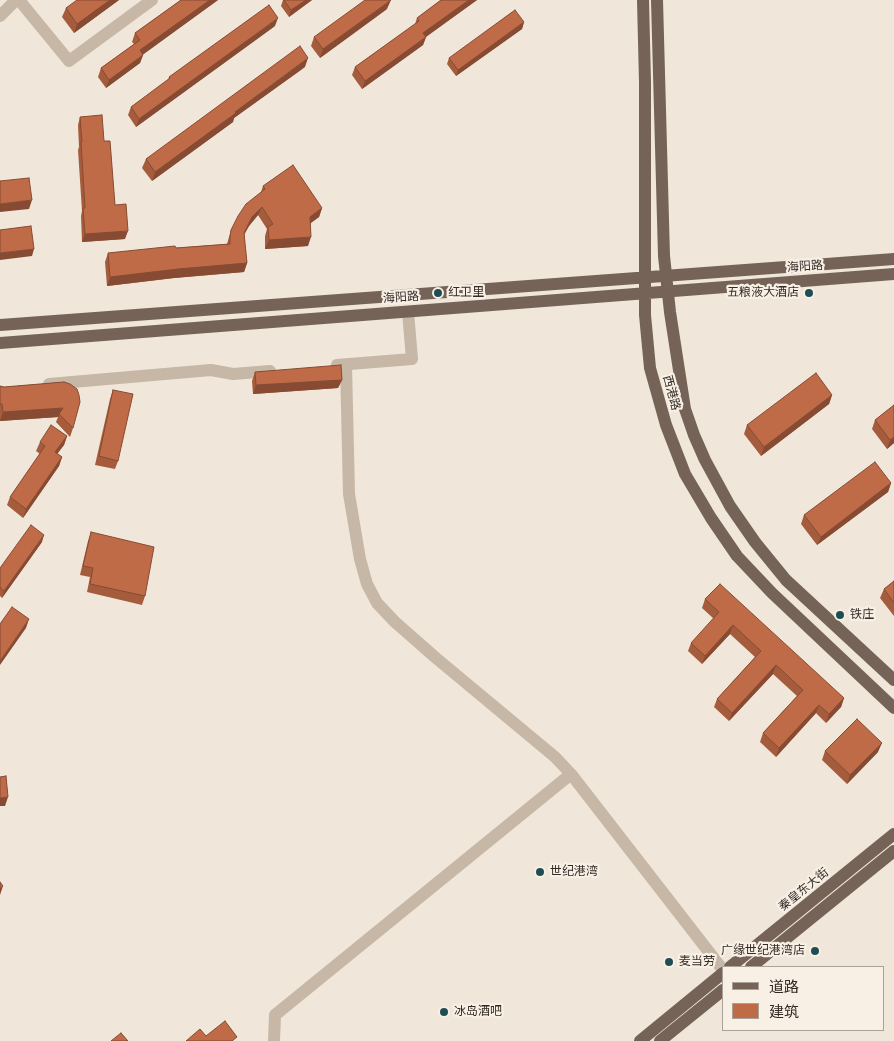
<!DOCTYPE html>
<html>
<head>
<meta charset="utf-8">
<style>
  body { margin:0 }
  #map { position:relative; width:894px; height:1041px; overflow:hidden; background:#f0e6da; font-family:"DejaVu Sans","Noto Sans SC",sans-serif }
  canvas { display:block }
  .legend { position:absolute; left:722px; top:966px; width:162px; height:65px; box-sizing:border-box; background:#f8f0e5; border:1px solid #aaa199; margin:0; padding:6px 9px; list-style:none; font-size:15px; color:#342b27 }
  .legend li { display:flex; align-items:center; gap:10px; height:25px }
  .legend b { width:25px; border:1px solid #aaa199 }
</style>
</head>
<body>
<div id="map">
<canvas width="894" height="1041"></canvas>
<ul class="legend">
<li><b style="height:6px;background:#756358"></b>道路</li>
<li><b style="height:14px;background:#c06b47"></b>建筑</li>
</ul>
</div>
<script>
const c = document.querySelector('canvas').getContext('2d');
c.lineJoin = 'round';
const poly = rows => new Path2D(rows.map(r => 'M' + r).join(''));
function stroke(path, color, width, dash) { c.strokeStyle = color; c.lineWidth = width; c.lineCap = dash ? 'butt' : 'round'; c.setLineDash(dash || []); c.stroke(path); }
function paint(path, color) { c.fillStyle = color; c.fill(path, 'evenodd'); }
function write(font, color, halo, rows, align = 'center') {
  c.font = font + ' "DejaVu Sans","Noto Sans SC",sans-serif'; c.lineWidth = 4.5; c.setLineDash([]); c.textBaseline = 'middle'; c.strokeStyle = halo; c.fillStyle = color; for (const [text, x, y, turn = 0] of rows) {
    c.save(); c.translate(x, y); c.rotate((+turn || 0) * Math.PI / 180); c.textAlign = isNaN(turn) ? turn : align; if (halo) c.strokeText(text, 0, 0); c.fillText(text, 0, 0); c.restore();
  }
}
const minor = poly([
  [19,0,69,61,152,0],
  [0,16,16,0],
  [337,365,412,359,408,312],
  [346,365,349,494,360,559,367,584,377,603,395,622,436,658,555,757,571,774,723,970],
  [49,384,211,370,233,374,270,371],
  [274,1041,275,1015,571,774]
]);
const major = poly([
  [643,0,645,82,645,315,650,368,666,425,685,474,711,518,737,556,772,593,894,708],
  [657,0,664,256,670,312,685,409,694,435,705,460,730,506,755,542,786,580,894,680],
  [0,325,894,259],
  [0,343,894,274],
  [730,967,894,834],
  [751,967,894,851],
  [640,1041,723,973],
  [660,1041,723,990]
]);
const wall = poly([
  [119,0,74,33,62,17,66,8],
  [181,0,218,0,143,54,143,55,140,63,106,88,98,77,101,68,134,44,132,42,135,33],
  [283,0,312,0,289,17,281,6],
  [441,0,477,0,426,37,423,45,362,89,352,75,355,67,415,24,417,18],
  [387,9,320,58,311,46,314,37],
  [524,22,522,29,456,76,447,64,449,58],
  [275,26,136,127,128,115,131,107,168,80,169,77],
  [305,67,234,118,233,122,152,181,142,168,146,159],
  [80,117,104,141,115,205,125,239,82,242,81,216,82,211,78,150,79,147,78,125],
  [263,186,322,208,319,217,310,223,308,246,265,249,265,236,267,229,258,215,249,226,244,233,247,263,244,272,174,278,107,286,105,262,108,253,227,244,231,230,261,192],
  [255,372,342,380,338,388,253,394,252,381],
  [64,382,73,428,70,437,56,422,58,417,0,421,0,386,4,387],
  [113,390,118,461,115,469,95,465,110,399],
  [832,395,829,404,761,456,744,434,747,425],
  [894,405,894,443,887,449,872,429,875,420],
  [67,436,64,445,57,453,62,457,59,466,23,518,7,505,10,497,40,454,36,451,40,442],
  [891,483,888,492,817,545,801,524,804,515],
  [91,532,145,596,142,605,87,592,90,577,80,575,88,541],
  [42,542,2,598,0,596,0,568],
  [894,581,894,616,880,598,884,589],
  [705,599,844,698,841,707,826,723,816,713,776,757,760,742,763,733,797,696,773,674,729,721,714,707,717,699,755,657,730,634,702,664,688,651,691,643,714,619,702,608],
  [825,751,878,752,847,784,822,760]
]);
const shadedWall = poly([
  [110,0,119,0,74,33,77,24],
  [210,0,218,0,137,59,140,50],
  [306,0,312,0,289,17,291,10],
  [391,0,387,9,320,58,323,49],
  [469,0,477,0,420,41,423,33],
  [278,18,275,26,136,127,139,119],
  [524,22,522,29,456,76,458,70],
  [426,37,423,45,362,89,365,81],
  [143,55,140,63,106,88,109,80],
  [308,58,305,67,234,118,233,122,152,181,155,172,235,112],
  [32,200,29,209,0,212,0,204],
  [262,207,258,215,249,226,241,241,248,224,252,217],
  [322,208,319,217,307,226,310,217],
  [128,231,125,239,82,242,85,234],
  [311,237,308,246,265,249,269,240],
  [34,249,32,256,0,260,0,253],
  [247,263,244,272,174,278,107,286,110,277,178,269],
  [342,380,338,388,253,394,256,385],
  [832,395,829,404,761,456,764,447],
  [63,408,58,417,0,421,3,412],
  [67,436,64,445,52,461,55,452],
  [894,437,894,443,887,449,890,440],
  [62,457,59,466,23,518,26,509],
  [891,483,888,492,817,545,821,537],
  [44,535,42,542,2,598,4,591],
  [29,619,26,628,0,665,0,661],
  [733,625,730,634,702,664,705,656],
  [776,665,773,674,729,721,732,713],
  [844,698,841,707,826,723,829,714],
  [819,705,816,713,776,757,779,748],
  [882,743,878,752,847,784,850,775],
  [8,797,5,806,0,806,0,798],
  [3,886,0,895,0,889]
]);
const building = poly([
  [77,0,110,0,77,24,66,8,77,0],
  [181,0,210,0,140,50,143,55,109,80,101,68,140,40,135,33,181,0],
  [284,0,306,0,291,10,284,0],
  [365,0,391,0,323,49,314,37,365,0],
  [441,0,469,0,423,33,426,37,365,81,355,67,419,21,417,18,441,0],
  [269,5,278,18,139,119,131,107,170,78,169,77,269,5],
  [515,10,524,22,458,70,449,58,515,10],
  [300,46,308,58,235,112,236,113,155,172,146,159,300,46],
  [102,115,104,141,110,141,115,205,126,204,128,231,85,234,83,208,85,208,81,142,82,142,80,117,102,115],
  [293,165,322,208,310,217,311,237,269,240,268,227,273,224,262,207,252,217,244,233,247,263,178,269,110,277,108,253,175,246,176,248,230,244,230,237,231,230,238,216,246,204,265,189,263,186,293,165],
  [29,178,32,200,0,204,0,181,29,178],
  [31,226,34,249,0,253,0,230,31,226],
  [341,365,342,380,256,385,255,372,341,365],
  [816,373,832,395,764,447,747,425,816,373],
  [64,382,70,384,77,389,79,395,80,402,73,428,59,414,63,408,3,412,2,404,0,404,0,386,4,387,64,382],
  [113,390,133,394,118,461,99,456,113,390],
  [894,405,894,437,890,440,875,420,894,405],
  [51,425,67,436,55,452,62,457,26,509,10,497,45,446,40,442,51,425],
  [875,462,891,483,821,537,804,515,875,462],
  [31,525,44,535,4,591,0,587,0,568,31,525],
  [91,532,154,547,145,596,90,584,93,568,83,566,91,532],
  [894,581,894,603,884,589,894,581],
  [720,584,844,698,829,714,819,705,779,748,763,733,803,690,776,665,732,713,717,699,761,651,733,625,705,656,691,643,719,612,705,599,720,584],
  [12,607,29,619,0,661,0,624,12,607],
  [857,719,882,743,850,775,825,751,857,719],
  [6,776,8,797,0,798,0,777,6,776],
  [0,882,3,886,0,889,0,882],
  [225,1021,237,1037,232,1041,186,1041,200,1029,206,1036,225,1021],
  [121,1033,128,1041,111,1041,121,1033]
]);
const markers = [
  [438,293,5,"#1e4d53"],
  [809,293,5,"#1e4d53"],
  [840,615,5,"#1e4d53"],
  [540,872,5,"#1e4d53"],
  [815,951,5,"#1e4d53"],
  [669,962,5,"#1e4d53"],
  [444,1012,5,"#1e4d53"]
];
const streetNames = [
  ["海阳路",805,267,-4],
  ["海阳路",401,298,-4],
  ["西港路",671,393,75],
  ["秦皇东大街",804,890,-39]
];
const poiNames = [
  ["红卫里",448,293],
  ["五粮液大酒店",799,293,"right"],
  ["铁庄",850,615],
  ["世纪港湾",550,872],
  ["广缘世纪港湾店",805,951,"right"],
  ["麦当劳",679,962],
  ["冰岛酒吧",454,1012]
];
stroke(minor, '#c7b7a6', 12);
stroke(major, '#756358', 12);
paint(wall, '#a55c3d');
paint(shadedWall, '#864b32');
paint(building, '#c06b47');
stroke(building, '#864b32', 1);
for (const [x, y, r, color] of markers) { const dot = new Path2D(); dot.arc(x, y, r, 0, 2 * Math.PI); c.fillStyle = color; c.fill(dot); stroke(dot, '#f8f0e5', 2); }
write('12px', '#342b27', '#f8f0e5', streetNames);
write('12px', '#342b27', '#f8f0e5', poiNames, 'left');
</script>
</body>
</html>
